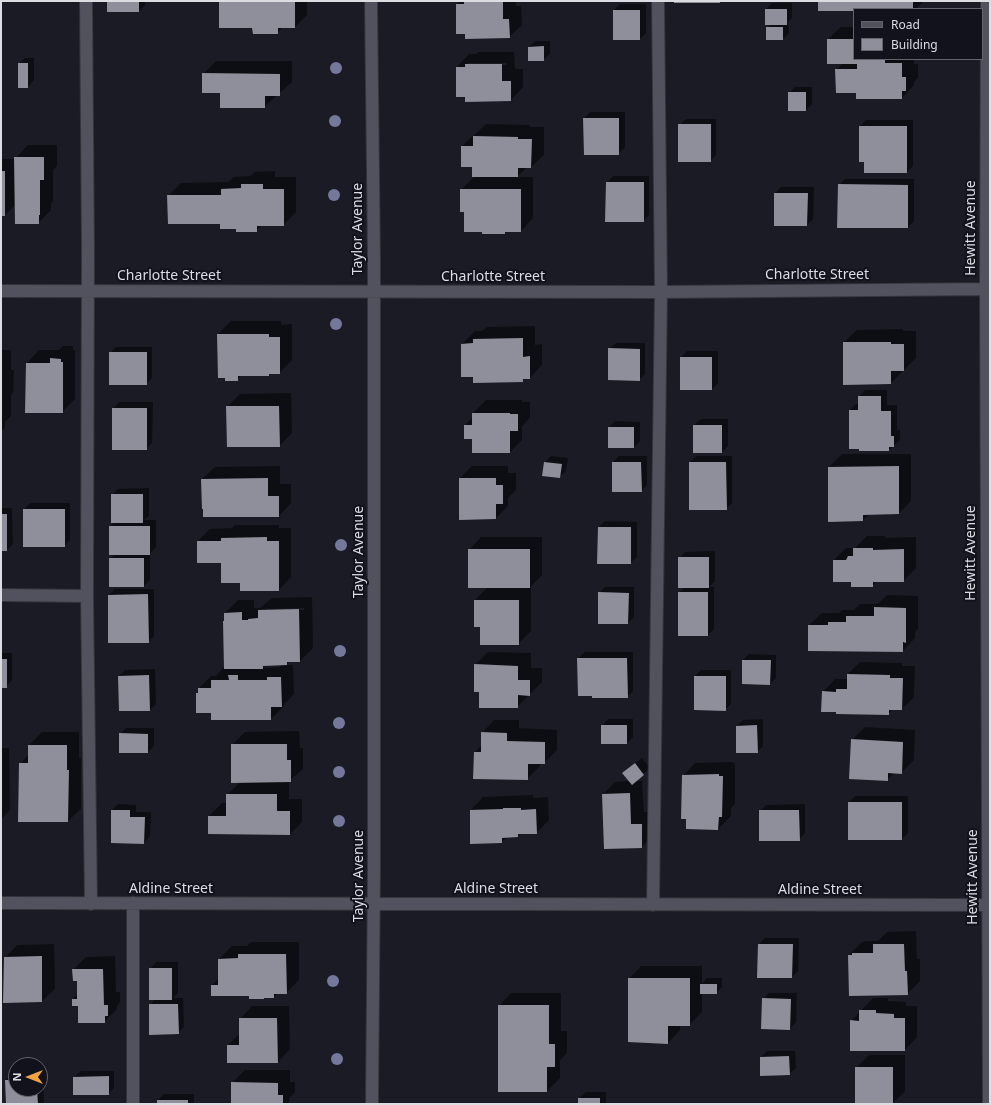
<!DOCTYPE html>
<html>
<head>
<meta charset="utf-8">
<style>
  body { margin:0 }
  #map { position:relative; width:991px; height:1105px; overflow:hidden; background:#1a1b24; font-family:"Noto Sans",sans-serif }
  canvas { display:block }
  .frame { position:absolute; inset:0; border:2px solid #dcdce3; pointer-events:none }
  .legend { position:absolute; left:853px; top:8px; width:130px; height:52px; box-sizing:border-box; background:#11121b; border:1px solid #62636b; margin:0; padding:5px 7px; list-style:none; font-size:12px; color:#dcdce3 }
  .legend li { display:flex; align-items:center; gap:8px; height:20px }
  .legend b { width:20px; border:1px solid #62636b }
  .north { position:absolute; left:8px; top:1057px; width:40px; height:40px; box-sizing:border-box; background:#11121b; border:1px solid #62636b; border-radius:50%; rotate:270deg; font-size:11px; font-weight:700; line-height:16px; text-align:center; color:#dcdce3 }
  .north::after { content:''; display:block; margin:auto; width:14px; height:18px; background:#f1a540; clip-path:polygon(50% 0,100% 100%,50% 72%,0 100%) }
</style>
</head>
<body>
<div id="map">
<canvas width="991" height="1105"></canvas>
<div class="frame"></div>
<ul class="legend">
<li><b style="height:5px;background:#51525d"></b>Road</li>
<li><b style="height:11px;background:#8e8f9b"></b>Building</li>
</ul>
<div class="north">N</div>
</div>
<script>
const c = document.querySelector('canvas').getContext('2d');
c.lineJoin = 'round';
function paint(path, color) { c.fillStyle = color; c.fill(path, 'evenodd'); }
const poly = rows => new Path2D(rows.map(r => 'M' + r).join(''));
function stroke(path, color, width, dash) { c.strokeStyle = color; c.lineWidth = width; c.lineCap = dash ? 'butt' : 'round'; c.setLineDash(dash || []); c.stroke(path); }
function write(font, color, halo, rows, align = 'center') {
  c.font = font + ' "Noto Sans",sans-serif'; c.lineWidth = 4; c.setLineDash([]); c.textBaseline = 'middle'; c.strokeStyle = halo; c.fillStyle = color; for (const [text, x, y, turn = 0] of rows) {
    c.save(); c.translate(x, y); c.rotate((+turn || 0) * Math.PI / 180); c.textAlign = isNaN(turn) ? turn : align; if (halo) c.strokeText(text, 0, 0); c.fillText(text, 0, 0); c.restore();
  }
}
const shadow = poly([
  [108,1,145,1,145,5,139,11],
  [220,1,307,1,307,15,295,27,283,27,277,33],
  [460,1,516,1,516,6,521,6,522,25,509,37,466,33,457,4],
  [819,1,924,1,916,9,854,10],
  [772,3,792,3,792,18,788,22,789,33,783,39,767,28,771,24,766,9],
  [620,4,646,4,646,33,640,39,614,10],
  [841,27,854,27,854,59,914,59,914,64,918,64,918,78,914,82,914,85,902,98,857,92,836,70,843,63,828,39],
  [535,41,550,41,550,54,543,60,529,47],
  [479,52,514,52,515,69,523,69,523,87,511,100,466,96,457,67,469,54,476,54],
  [468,63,507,63,507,65,468,65],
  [25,58,34,58,34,80,28,87,19,64],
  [216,61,292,61,292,82,264,107,221,92,203,74],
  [795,87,812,87,812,104,806,110,789,93],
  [590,112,625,112,625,147,618,154,584,118],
  [686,119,716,119,716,155,710,161,679,125],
  [866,120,913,120,913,166,907,172,865,161,860,126],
  [486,124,530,125,530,127,544,127,544,155,531,167,527,167,517,177,533,177,533,218,521,231,507,231,504,233,483,231,465,211,461,190,475,176,473,166,462,146],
  [28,145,57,145,57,166,53,170,53,201,51,203,51,210,38,223,16,204,5,215,1,215,1,159,15,159],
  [275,171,275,177,296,177,296,212,283,225,262,225,256,231,237,228,221,223,168,196,181,183,228,182,234,177,250,176,255,172],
  [613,176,649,176,649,215,643,221,607,183],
  [845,179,914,179,914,221,908,227,839,185],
  [781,187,814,187,813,219,807,225,775,193],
  [231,321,281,321,281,325,292,324,292,360,279,373,271,373,268,375,242,375,237,380,218,334],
  [535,326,535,345,542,344,542,365,530,378,526,378,522,381,474,376,462,344,475,331,482,331,487,327],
  [903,329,903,331,916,331,916,358,891,383,844,342,857,330],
  [616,343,645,343,645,374,639,380,609,349],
  [63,346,73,346,73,350,75,350,75,399,62,412,27,363,39,350,59,350],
  [116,347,152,347,152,378,146,384,110,353],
  [1,350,11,350,11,370,14,370,13,392,11,395,11,416,5,422,5,428,1,432],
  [687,351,718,351,718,383,712,389,681,357],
  [865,390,887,390,887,405,897,405,897,430,900,430,900,440,889,450,850,410,856,404,859,404,859,397],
  [291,393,292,433,279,446,227,407,240,394],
  [486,400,522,400,522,402,530,402,530,418,522,426,522,440,510,452,473,438,465,425,473,417,473,413],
  [119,402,153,402,152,443,146,449,113,409],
  [701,419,728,419,728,446,722,452,694,425],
  [615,421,640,422,640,441,634,447,609,427],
  [842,454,911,454,911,501,899,513,870,514,863,520,829,467],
  [551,456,568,458,566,471,559,477,543,475,545,462],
  [619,456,647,456,647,485,641,491,613,462],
  [696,456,732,456,732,503,726,509,690,462],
  [280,466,280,484,291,484,291,503,279,516,202,479,215,467],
  [472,466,508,466,508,473,516,473,516,490,508,498,508,506,496,518,460,478],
  [149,488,149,516,144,520,156,520,156,547,150,554,150,580,144,586,110,559,115,554,110,527,114,522,112,495,118,489],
  [30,503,70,503,70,540,64,546,24,509],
  [1,508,12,508,13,544,7,550,1,550],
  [605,521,637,522,637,557,630,563,599,527],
  [235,525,279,525,279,528,291,528,291,577,279,590,241,582,222,562,198,541,210,529,232,528],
  [867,536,885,536,885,538,916,537,916,568,903,581,877,581,872,586,852,582,834,560,846,548,855,548],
  [481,537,542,537,542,575,531,586,531,631,518,644,481,626,475,600,488,587,469,550],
  [715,551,715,581,709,587,714,587,714,629,708,635,679,593,685,587,679,558,685,552],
  [605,587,634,587,634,617,628,623,599,593],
  [115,589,154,589,154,636,148,642,109,595],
  [887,595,918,596,918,629,915,632,915,638,903,651,809,625,822,613,839,613,842,610,854,610,860,604,878,604],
  [312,597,313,648,300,661,290,661,286,665,293,665,294,694,284,704,284,706,271,719,212,712,197,693,199,691,199,688,211,676,216,676,224,667,225,613,238,600,254,600,254,608,260,608,272,598],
  [304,608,304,610,264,611,266,609],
  [282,664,279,667,263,668,266,665],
  [488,652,531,653,531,668,542,668,542,682,517,707,475,665],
  [585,652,633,652,633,691,627,697,578,658],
  [1,653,12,653,12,680,6,687,1,687],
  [749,654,776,655,776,678,770,684,743,660],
  [860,662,902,663,902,666,915,666,914,697,902,709,893,709,888,714,823,692,835,679,848,679,848,674],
  [155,669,156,704,150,710,120,710,119,676,125,670],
  [701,670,731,670,731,704,725,710,695,676],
  [608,719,633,719,633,737,627,743,602,726],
  [763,719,763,746,757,752,737,752,737,726,743,720],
  [494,720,519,720,519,728,557,730,557,750,544,763,540,763,540,766,527,779,475,752,482,745,482,733],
  [865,727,915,730,914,760,901,773,894,773,887,780,852,740],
  [126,728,154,728,154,746,148,752,120,734],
  [299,731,300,748,303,748,303,769,289,781,289,799,302,799,302,822,290,834,209,816,222,803,227,803,227,795,240,782,232,745,245,732],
  [42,732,79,732,79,758,81,758,81,809,68,821,20,764,29,754,29,745],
  [1,748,9,748,10,810,1,819],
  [642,758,650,768,635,781,642,781,644,812,654,812,654,834,642,847,603,794,615,782,630,781,630,767],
  [732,762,735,764,735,804,731,808,731,816,718,829,683,776,695,763],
  [533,795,533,798,548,797,549,820,536,833,521,833,518,836,507,837,502,842,471,810,483,797],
  [855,796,908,796,908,833,902,839,849,802],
  [118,804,136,805,136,812,151,812,150,836,144,843,112,810],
  [805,804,805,833,799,840,760,811,766,805],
  [916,931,917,959,920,959,920,981,907,994,850,995,849,955,862,942,866,941,878,941,887,932],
  [765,938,799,938,798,971,792,977,759,944],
  [251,942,299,942,299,980,286,993,278,993,274,997,250,998,250,996,212,985,219,978,219,959,232,946,247,946],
  [54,944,55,989,42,1001,4,1002,5,958,17,945],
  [115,956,116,992,120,992,120,1002,117,1006,117,1009,104,1022,79,1005,73,999,78,994,78,980,73,970,86,957],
  [156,962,178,962,178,993,173,998,183,998,184,1027,178,1033,150,1005,155,999,150,969],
  [641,966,702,966,702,984,707,978,722,978,722,987,716,993,702,993,702,1012,689,1025,680,1025,680,1030,668,1043,629,979],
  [511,993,561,993,561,1031,567,1031,567,1053,560,1060,560,1078,547,1091,499,1006],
  [769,993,797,993,796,1022,790,1029,763,999],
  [873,998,888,998,888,1001,906,1002,906,1006,917,1006,917,1037,905,1050,851,1021],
  [252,1006,289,1006,290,1049,278,1062,228,1045,240,1033,240,1019],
  [767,1051,795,1051,796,1068,789,1074,761,1057],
  [869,1055,905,1055,905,1091,892,1104,856,1068],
  [245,1070,290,1070,290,1082,295,1082,295,1092,289,1099,289,1104,232,1104,232,1083],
  [81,1071,114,1071,114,1088,108,1094,74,1077],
  [43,1073,44,1103,42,1104,7,1104,6,1080,12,1074,16,1074,16,1089,40,1089,40,1074],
  [586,1092,606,1092,606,1104,579,1104,579,1098],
  [164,1094,194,1094,194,1104,158,1104,158,1100]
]);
const building = poly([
  [107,1,139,1,139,12,107,12],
  [219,1,295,1,295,28,278,28,278,34,253,34,252,28,219,28],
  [464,1,503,1,503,19,509,19,510,38,465,39,465,34,456,34,456,4,464,4],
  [674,1,720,1,720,3,674,3],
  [818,1,913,1,913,9,854,9,854,11,818,11],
  [765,9,787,9,787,25,765,25],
  [613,10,640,10,640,40,613,40],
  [766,27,783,27,783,40,766,40],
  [827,39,854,39,854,59,885,59,885,63,902,63,902,77,906,77,906,91,902,91,902,99,856,99,856,93,836,93,835,69,857,69,857,64,827,64],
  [544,46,544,61,528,61,528,47],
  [18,63,28,63,28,88,18,88],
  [465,64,502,64,502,81,511,81,511,101,465,102,465,97,456,97,456,67,465,67],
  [202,73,280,74,280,96,265,96,265,108,220,108,220,93,202,93],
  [788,92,806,92,806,111,788,111],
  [583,118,619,118,619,155,584,155],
  [678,124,711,124,711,162,678,162],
  [859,126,907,126,907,173,864,173,864,162,859,162],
  [473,136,518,137,518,139,532,139,531,168,518,168,518,177,472,177,472,167,461,167,461,146,473,146],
  [14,157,44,157,44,180,40,180,40,215,39,215,39,224,15,224],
  [1,171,5,171,5,216,1,216],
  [606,182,644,182,644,222,605,222],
  [241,184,263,184,263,189,284,189,284,226,257,226,257,232,236,232,236,229,220,229,220,224,168,224,167,195,221,195,221,189,241,188],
  [838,184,908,185,908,228,837,228],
  [460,189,521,189,521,232,505,232,505,234,482,234,482,232,464,232,464,212,460,212],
  [774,193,808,193,807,226,774,226],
  [217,334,269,334,269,337,280,337,280,374,269,374,269,376,238,376,238,381,225,381,225,378,218,378],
  [523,338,523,357,530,356,530,379,523,379,523,382,473,383,473,377,461,377,461,344,473,343,473,339],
  [843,342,891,342,891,344,904,344,904,371,891,371,891,384,843,385],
  [608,348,640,349,640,381,608,380],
  [109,352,147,352,147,385,109,385],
  [680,357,712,357,712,390,680,390],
  [50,358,61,359,61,362,63,362,63,413,25,413,26,363,50,363],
  [858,396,881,396,881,411,891,411,891,436,894,436,894,447,889,447,889,451,859,451,859,449,849,449,849,410,858,410],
  [226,406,279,406,280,447,227,447],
  [112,408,147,408,147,450,112,450],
  [472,413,510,413,510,414,518,414,518,431,510,431,510,453,472,453,472,439,464,439,464,425,472,425],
  [693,425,722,425,722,453,693,453],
  [608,427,634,427,634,448,608,448],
  [544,462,562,464,560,478,542,476],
  [612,462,641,462,642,492,612,492],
  [689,462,726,462,727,510,689,510],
  [899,466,899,514,863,515,863,521,828,522,828,467],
  [268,478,268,496,279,496,279,517,203,517,203,509,202,509,201,479],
  [459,478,496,478,496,485,503,485,503,504,496,504,496,519,459,520],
  [111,494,143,494,143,523,111,523],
  [23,509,65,509,65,547,23,547],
  [1,514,7,514,7,551,1,551],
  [109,526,150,526,150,555,109,555],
  [598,527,631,527,631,564,597,564],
  [267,537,267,541,279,541,279,591,240,591,240,583,221,583,221,563,197,563,197,541,221,541,221,538],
  [853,548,873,548,873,550,904,549,904,582,873,582,873,587,851,587,851,582,833,582,833,560,846,560,848,556,853,556],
  [468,549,530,549,530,588,468,588],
  [678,557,709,557,709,588,678,588],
  [109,558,144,558,144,587,109,587],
  [598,592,629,593,628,624,598,624],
  [678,592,708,592,708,636,678,636],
  [148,594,149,643,108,643,108,595],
  [474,600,519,600,519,645,480,645,480,627,474,627],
  [874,607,906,608,906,643,903,642,903,652,808,651,808,625,828,625,828,622,846,622,846,616,874,616],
  [299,609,300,662,287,662,287,665,263,666,263,669,224,669,223,621,224,621,224,613,242,612,242,620,248,620,248,619,258,618,258,610],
  [577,658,627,658,628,698,592,698,592,696,578,696],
  [1,659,7,659,7,688,1,688],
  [742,660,771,660,770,685,742,684],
  [474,664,518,666,518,680,530,680,530,696,518,695,518,708,479,708,479,692,474,692],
  [847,674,890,675,890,678,903,678,902,710,889,710,889,715,836,714,836,712,821,712,822,691,836,692,836,689,847,689],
  [149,675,150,711,119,711,118,676],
  [228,675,238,675,238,680,267,680,267,677,281,677,282,707,271,707,271,720,211,720,211,713,196,713,196,693,198,693,198,688,211,688,211,680,229,680],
  [694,676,726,676,726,711,694,710],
  [601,725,627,725,627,744,601,744],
  [757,725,758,753,736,753,736,726],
  [481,732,507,733,507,741,545,742,545,764,528,764,528,780,473,779,474,752,481,752],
  [119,733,148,734,148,753,119,753],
  [851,739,903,742,902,774,888,773,888,781,849,779],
  [231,744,287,744,287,760,291,760,291,782,231,783],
  [28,745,67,745,67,770,69,770,68,822,18,822,19,763,28,763],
  [635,763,644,775,632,785,622,773],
  [719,774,719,776,723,776,722,817,719,817,718,830,686,829,686,819,681,819,682,775],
  [630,793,631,824,642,824,642,848,604,849,602,794],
  [226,794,277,794,277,811,290,811,290,835,208,834,208,816,226,816],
  [848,802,902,802,902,840,848,840],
  [503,808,521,808,521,810,536,809,537,834,518,834,518,837,502,838,502,843,470,844,470,810,503,809],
  [111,810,130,810,130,817,145,817,144,844,111,843],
  [759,810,799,810,800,841,759,841],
  [758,944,793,944,792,978,757,978],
  [873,944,904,944,905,971,907,971,908,995,849,996,848,955,852,955,852,953,873,953],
  [238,954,286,954,287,994,274,994,274,998,264,998,264,999,249,999,249,996,211,996,211,985,218,985,218,959,238,958],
  [42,956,42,1002,3,1003,4,957],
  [149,968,172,968,172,1000,149,1000],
  [72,969,103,969,104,1005,108,1005,108,1016,105,1016,105,1023,78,1023,78,1006,72,1006,72,999,77,999,77,981,73,981],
  [628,978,690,978,690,1026,668,1026,668,1044,628,1042],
  [700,984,717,984,717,994,700,994],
  [762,998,791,999,790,1030,761,1029],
  [149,1004,178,1004,179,1034,149,1035],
  [498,1005,549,1005,549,1044,555,1044,555,1067,547,1067,547,1092,498,1092],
  [859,1010,876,1010,876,1013,894,1014,894,1018,905,1018,905,1051,850,1051,850,1020,859,1021],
  [239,1018,277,1018,278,1063,227,1063,227,1045,239,1045],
  [789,1056,790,1075,760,1076,760,1057],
  [855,1067,893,1067,893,1104,855,1104],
  [109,1076,109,1095,73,1095,73,1077],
  [5,1080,16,1080,16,1089,37,1089,38,1104,6,1104],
  [231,1082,278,1083,278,1095,283,1095,283,1104,231,1104],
  [578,1098,600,1098,600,1104,578,1104],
  [157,1100,188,1100,188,1104,157,1104]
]);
const minor = poly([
  [86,1,88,254,87,596,91,904],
  [371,1,374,260,374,869,372,1104],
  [987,1,986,289,989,1104],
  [1,291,661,292,986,289],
  [1,595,87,596],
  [1,903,990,905],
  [133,903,133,1104],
  [653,905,661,292,658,1]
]);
const trees = [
  [336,68],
  [335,121],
  [334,195],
  [336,324],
  [341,545],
  [340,651],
  [339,723],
  [339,772],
  [339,821],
  [333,981],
  [337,1059]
];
const streetNames = [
  ["Hewitt Avenue",971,228,-90],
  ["Taylor Avenue",358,229,-90],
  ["Charlotte Street",817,275],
  ["Charlotte Street",169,276],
  ["Charlotte Street",493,277],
  ["Taylor Avenue",359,552,-90],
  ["Hewitt Avenue",971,553,-90],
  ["Taylor Avenue",359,876,-90],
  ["Hewitt Avenue",973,877,-90],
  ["Aldine Street",171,889],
  ["Aldine Street",496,889],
  ["Aldine Street",820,890]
];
paint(shadow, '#0007');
paint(building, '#8e8f9b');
stroke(minor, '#34353c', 14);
stroke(minor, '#51525d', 12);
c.fillStyle = '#74789a';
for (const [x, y] of trees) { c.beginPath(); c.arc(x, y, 6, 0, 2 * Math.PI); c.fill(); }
write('14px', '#dcdce3', '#11121b', streetNames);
</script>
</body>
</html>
